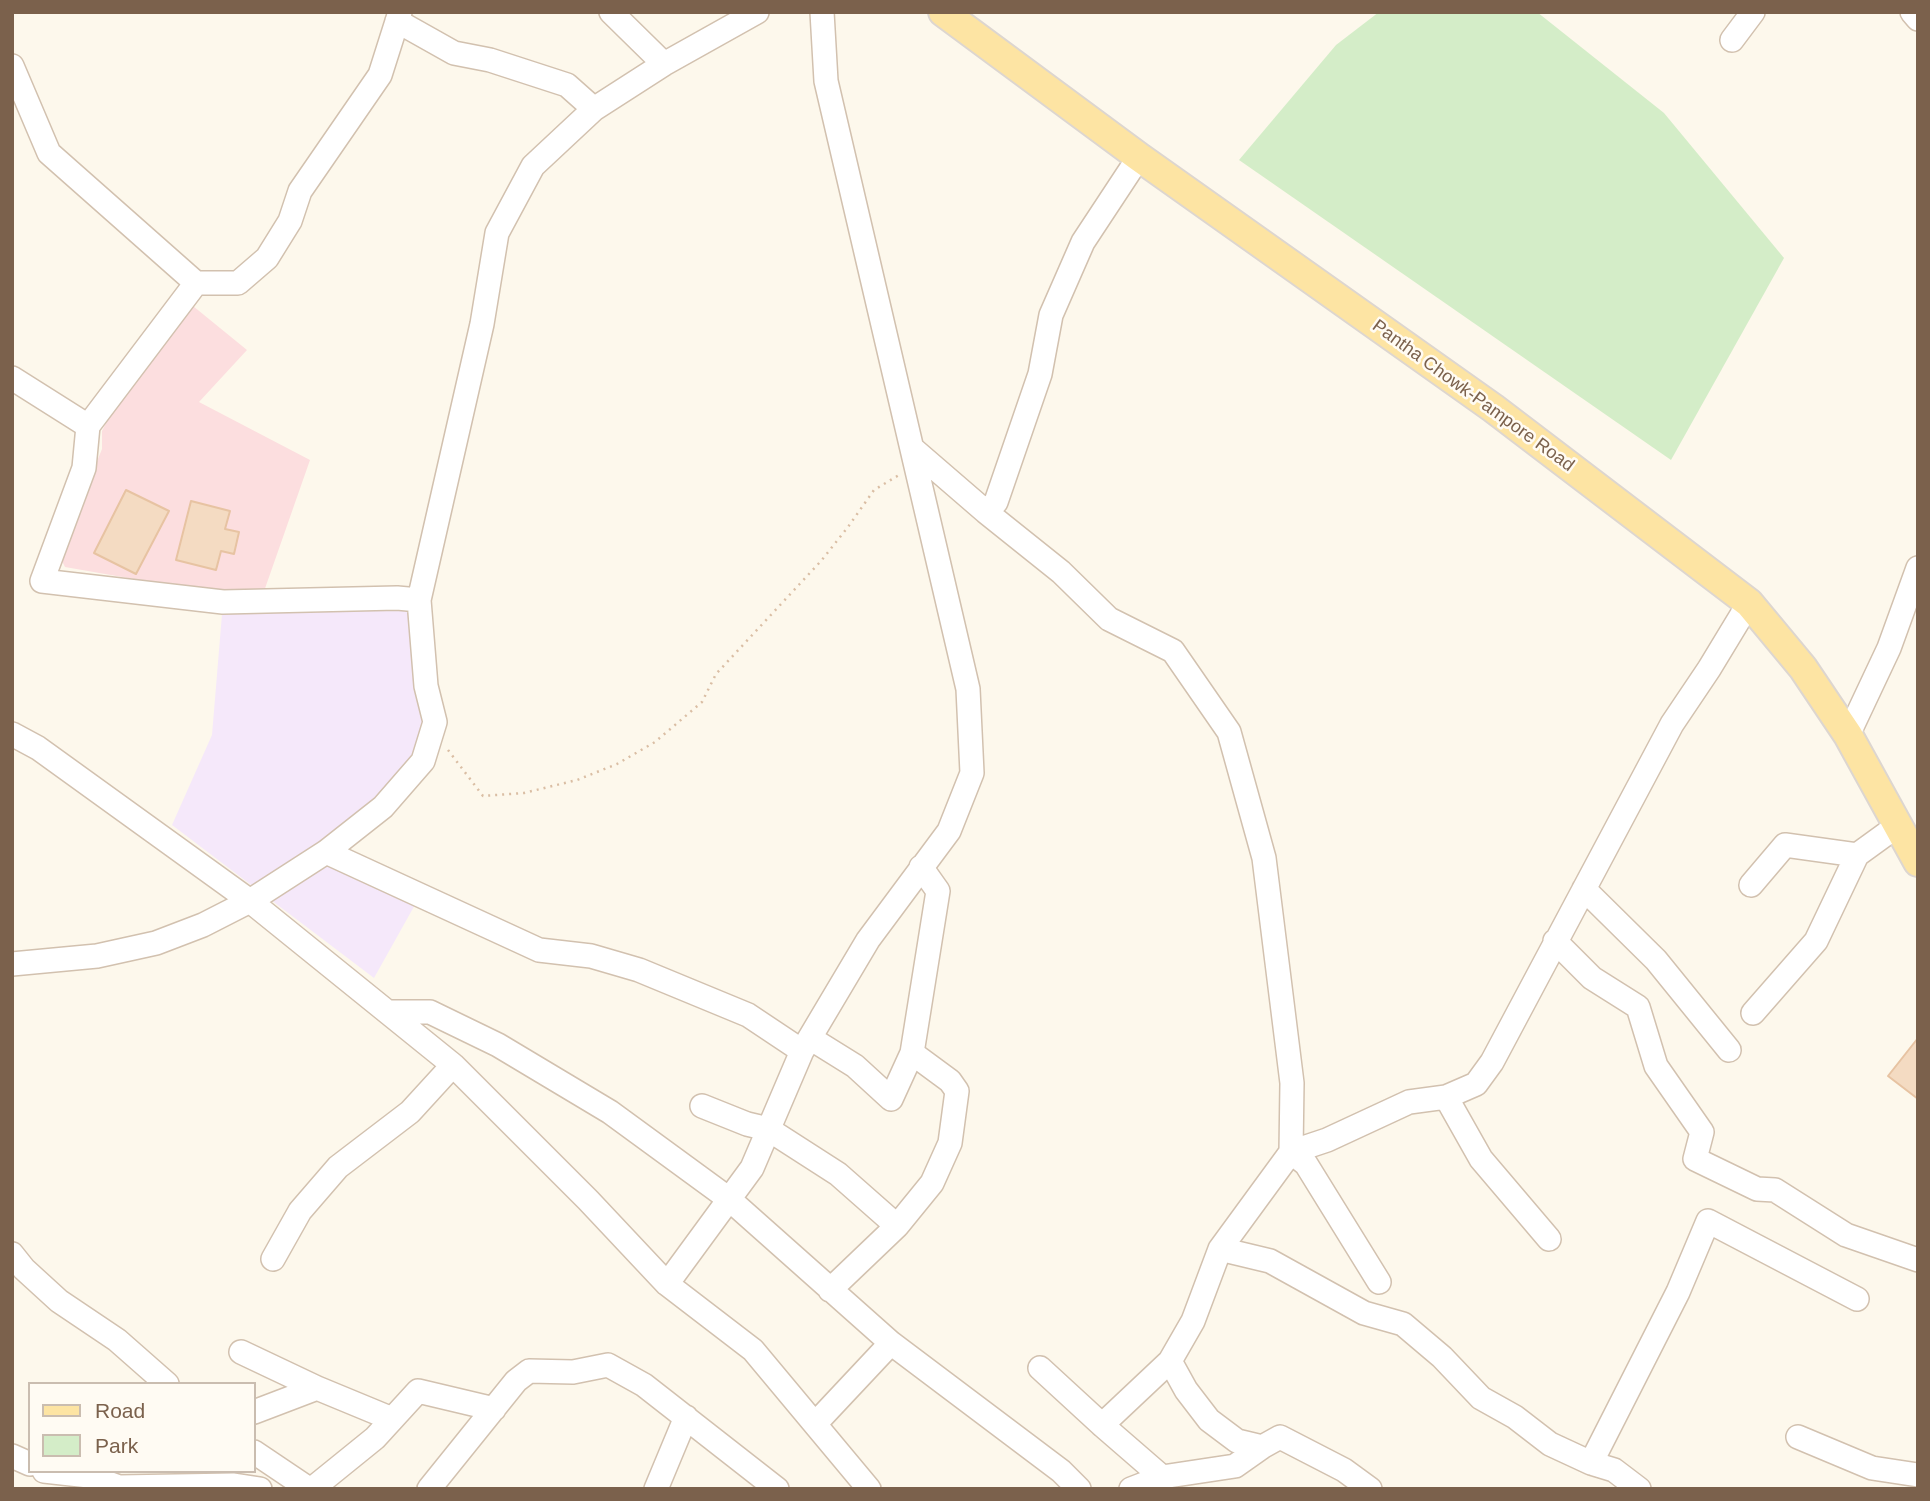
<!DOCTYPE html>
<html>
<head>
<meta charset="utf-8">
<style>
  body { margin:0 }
  #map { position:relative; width:1930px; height:1501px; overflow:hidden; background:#fdf8ec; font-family:Helvetica,sans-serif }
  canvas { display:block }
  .frame { position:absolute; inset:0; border:14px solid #7b614c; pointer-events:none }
  .legend { position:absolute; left:28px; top:1382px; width:228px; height:91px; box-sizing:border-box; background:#fffbf3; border:2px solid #cabdb0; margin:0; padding:9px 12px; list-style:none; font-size:21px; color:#7b614c }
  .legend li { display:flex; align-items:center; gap:14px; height:35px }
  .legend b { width:35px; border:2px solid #cabdb0 }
</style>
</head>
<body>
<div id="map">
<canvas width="1930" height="1501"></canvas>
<div class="frame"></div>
<ul class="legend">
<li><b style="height:9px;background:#fde4a3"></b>Road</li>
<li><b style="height:19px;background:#d4edc8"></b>Park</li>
</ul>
</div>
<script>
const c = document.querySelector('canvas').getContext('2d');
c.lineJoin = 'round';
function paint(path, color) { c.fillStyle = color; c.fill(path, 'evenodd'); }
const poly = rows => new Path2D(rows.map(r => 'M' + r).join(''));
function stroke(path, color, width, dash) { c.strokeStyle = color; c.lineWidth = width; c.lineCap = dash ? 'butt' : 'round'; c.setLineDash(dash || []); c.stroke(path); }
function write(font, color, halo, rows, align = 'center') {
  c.font = font + ' Helvetica,sans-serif'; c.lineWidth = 5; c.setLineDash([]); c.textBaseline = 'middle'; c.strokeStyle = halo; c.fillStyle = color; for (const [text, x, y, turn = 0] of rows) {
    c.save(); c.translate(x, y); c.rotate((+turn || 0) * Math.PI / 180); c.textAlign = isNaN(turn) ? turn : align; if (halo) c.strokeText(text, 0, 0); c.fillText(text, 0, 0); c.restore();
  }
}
const education = poly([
  [419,600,426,686,423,761,326,852,421,894,374,978,172,825,212,735,223,602]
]);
const medical = poly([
  [193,306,247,350,199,402,310,460,262,597,208,592,65,567,59,555,102,449,102,431,111,413]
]);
const green = poly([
  [1379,12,1537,12,1664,113,1784,258,1671,460,1239,160,1336,45]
]);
const building = poly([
  [126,490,169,511,136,574,94,553,126,490],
  [191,501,230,511,225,529,239,532,234,554,221,551,216,570,176,560,191,501],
  [1918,1038,1918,1099,1888,1076,1918,1038]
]);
const path = poly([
  [448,750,483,796,524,793,577,780,617,764,655,742,702,702,716,674,821,561,848,527,874,490,899,475]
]);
const minor = poly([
  [611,12,664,64],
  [1912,12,1918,19],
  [397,21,454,53,490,60,567,85,594,109],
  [1732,40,1753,12],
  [12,66,49,153,196,283,238,283,267,258,290,221,300,191,380,75,400,12],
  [196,283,88,426,84,468,42,581,223,602,397,598,419,600],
  [12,378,88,426],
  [913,449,986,512,996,502,1040,374,1051,315,1083,242,1139,157],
  [986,512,1061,572,1109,619,1173,651,1229,732,1264,858,1292,1083,1291,1152,1306,1164,1379,1282],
  [12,734,38,748,250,901,453,1065,588,1200,667,1284,753,1350,869,1489],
  [1848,735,1889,648,1918,568],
  [326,852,539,950,591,956,639,970,748,1015,802,1051],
  [1751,885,1785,845,1857,855,1897,826],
  [1584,889,1656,960,1729,1050],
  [1555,941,1592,978,1638,1007,1656,1066,1702,1132,1695,1159,1757,1189,1775,1190,1846,1235,1918,1260],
  [12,964,97,956,156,943,203,925,250,901,326,852,383,807,423,761,435,722,426,686,419,600,482,324,497,233,533,166,594,109,664,64,757,12],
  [390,1012,430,1012,498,1045,610,1112,729,1199,891,1343,1061,1471,1079,1489],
  [1753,1013,1816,941,1857,855],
  [810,1038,855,1066,891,1099,912,1053,938,891,921,867],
  [1446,1097,1481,1159,1549,1239],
  [702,1106,747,1124,768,1129,838,1174,897,1226],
  [1220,1249,1270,1261,1364,1313,1403,1324,1442,1357,1481,1398,1515,1417,1550,1444,1591,1463,1614,1470,1639,1489],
  [12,1254,24,1269,59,1301,117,1340,167,1384],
  [273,1259,300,1211,338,1167,410,1112,453,1065],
  [667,1284,752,1168,802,1051,868,940,949,831,972,773,968,689,826,81,822,12],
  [830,1290,897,1226,932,1183,950,1143,957,1091,950,1081,912,1053],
  [241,1352,317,1388,392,1419],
  [1040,1368,1102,1425,1162,1477],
  [254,1412,317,1388],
  [815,1424,891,1343],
  [1102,1425,1170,1361],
  [1798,1437,1872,1468,1918,1475],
  [254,1452,309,1489],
  [12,1456,30,1464],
  [1591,1463,1678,1292,1708,1221,1857,1299],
  [44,1471,89,1476,119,1487,234,1485,260,1489],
  [312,1489,375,1438,418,1391,494,1409],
  [429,1489,516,1381,529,1371,573,1372,608,1365,644,1385,777,1489],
  [656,1489,686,1417],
  [1131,1489,1162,1477,1235,1466,1262,1447],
  [1370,1489,1344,1470,1280,1437,1262,1447,1237,1441,1209,1420,1186,1390,1170,1361,1193,1321,1220,1249,1291,1152,1327,1140,1409,1102,1446,1097,1476,1084,1492,1062,1672,724,1709,669,1749,603]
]);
const major = poly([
  [943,12,1139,157,1493,408,1749,603,1803,668,1848,735,1918,862]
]);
const streetNames = [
  ["Pantha Chowk-Pampore Road",1473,396,36]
];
paint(education, '#f5e8fa');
paint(medical, '#fcdedf');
paint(green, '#d4edc8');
paint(building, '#f4dbc2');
stroke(building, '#e7c3a2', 2);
stroke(minor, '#d2c1af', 26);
stroke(major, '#ddd6d0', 32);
stroke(path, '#dabea4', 2.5, [2, 5]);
stroke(minor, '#fff', 23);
stroke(major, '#fde4a3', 28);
write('18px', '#7b614c', '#fffbf3', streetNames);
</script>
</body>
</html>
